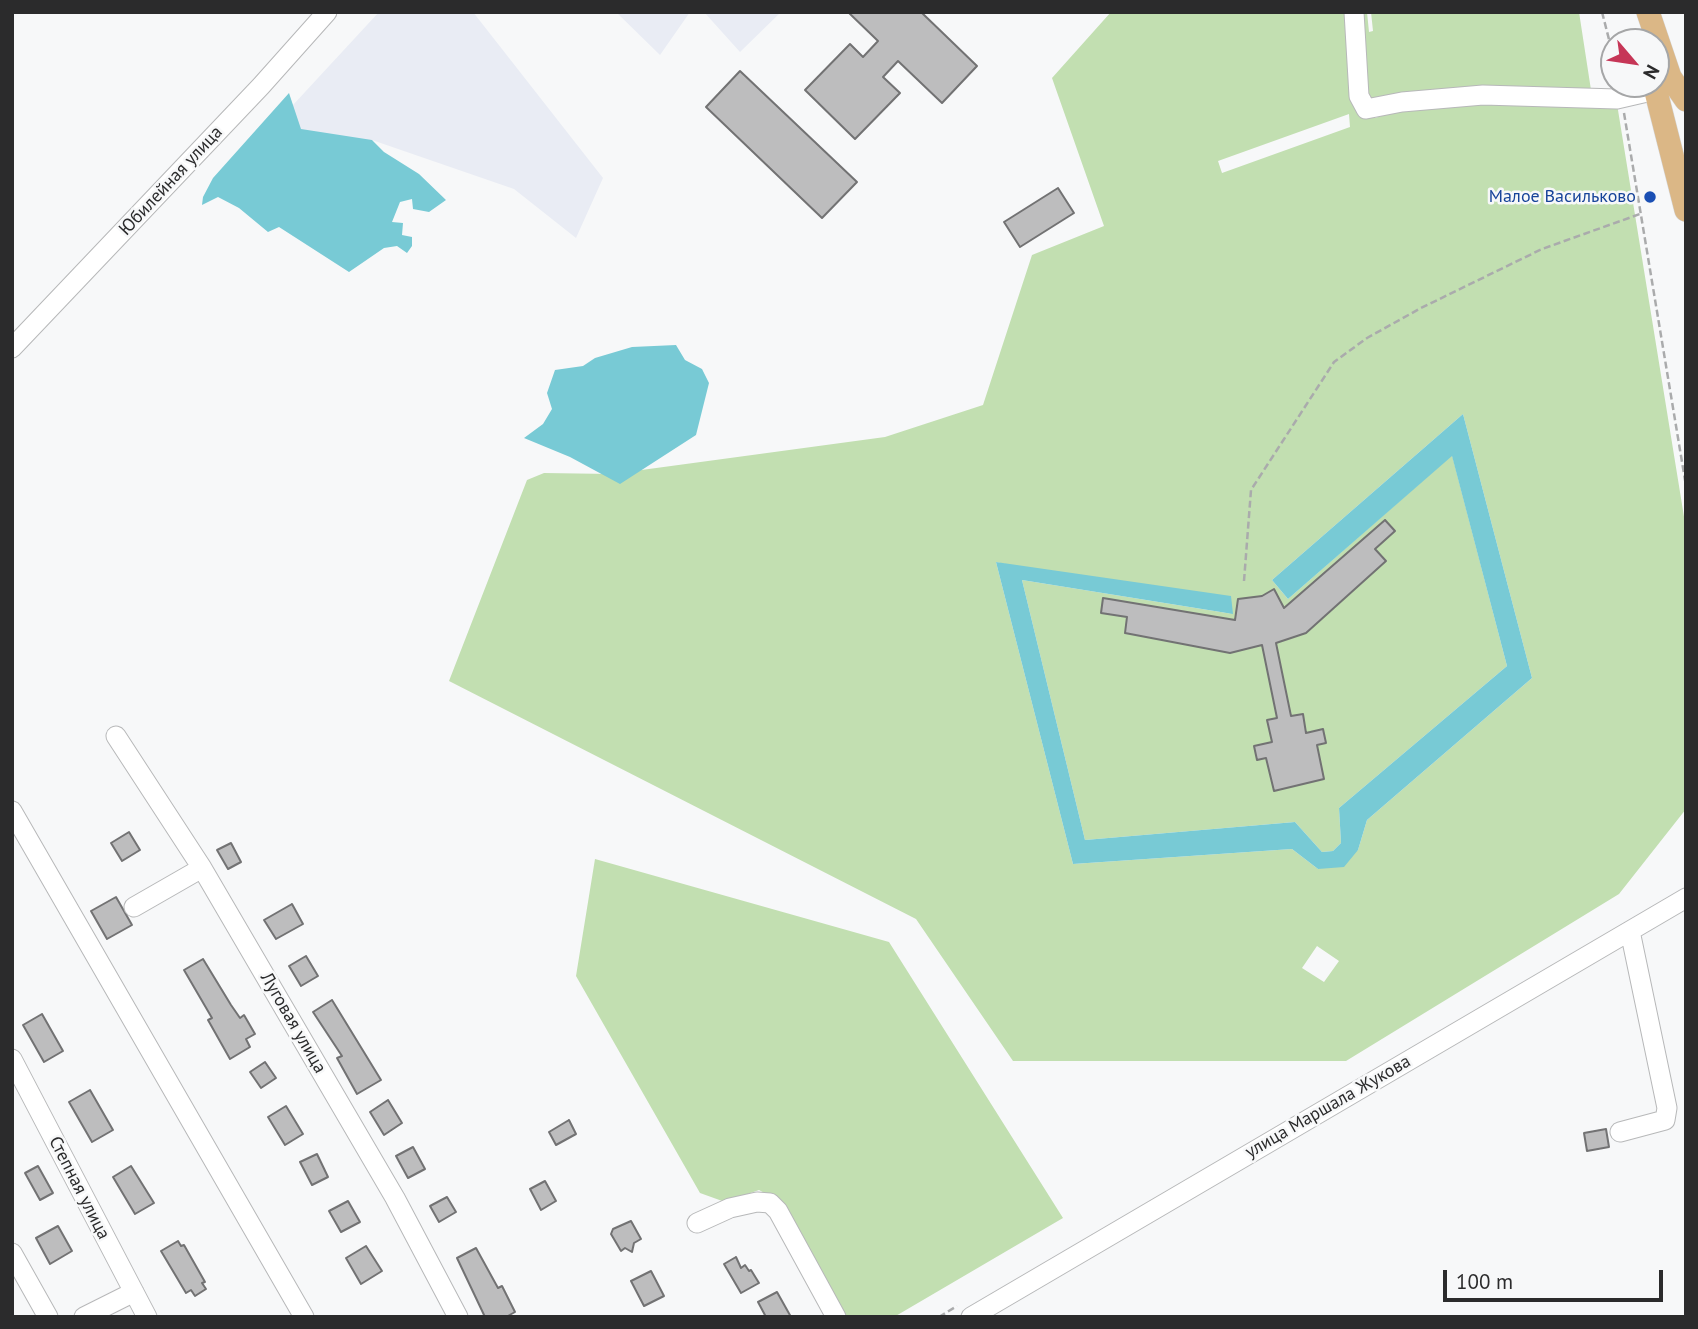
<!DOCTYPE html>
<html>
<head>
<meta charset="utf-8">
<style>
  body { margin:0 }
  #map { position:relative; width:1698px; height:1329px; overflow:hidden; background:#f7f8f9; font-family:"PT Sans",sans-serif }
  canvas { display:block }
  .frame { position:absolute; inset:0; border:14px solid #2b2b2c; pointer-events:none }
  .north { position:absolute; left:1600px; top:28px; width:70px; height:70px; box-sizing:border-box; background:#f7f8f9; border:2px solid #a5a6a7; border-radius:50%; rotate:119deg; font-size:19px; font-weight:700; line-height:28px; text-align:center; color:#2b2b2c }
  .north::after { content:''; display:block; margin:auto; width:24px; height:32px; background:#c63657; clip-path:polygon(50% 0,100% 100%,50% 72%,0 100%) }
  .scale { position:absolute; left:1443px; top:1270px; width:220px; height:32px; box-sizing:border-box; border:4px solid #2b2b2c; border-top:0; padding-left:9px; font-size:21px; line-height:24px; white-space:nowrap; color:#2b2b2c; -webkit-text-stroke:5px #f7f8f9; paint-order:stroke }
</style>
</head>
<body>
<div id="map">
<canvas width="1698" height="1329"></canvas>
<div class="frame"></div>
<div class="north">N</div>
<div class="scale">100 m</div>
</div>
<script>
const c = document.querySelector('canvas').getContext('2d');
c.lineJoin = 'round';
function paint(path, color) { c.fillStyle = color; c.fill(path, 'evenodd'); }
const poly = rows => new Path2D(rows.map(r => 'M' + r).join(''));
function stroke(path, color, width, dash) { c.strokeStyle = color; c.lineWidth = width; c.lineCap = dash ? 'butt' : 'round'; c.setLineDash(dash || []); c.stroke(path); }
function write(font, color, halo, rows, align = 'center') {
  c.font = font + ' "PT Sans",sans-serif'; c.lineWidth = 5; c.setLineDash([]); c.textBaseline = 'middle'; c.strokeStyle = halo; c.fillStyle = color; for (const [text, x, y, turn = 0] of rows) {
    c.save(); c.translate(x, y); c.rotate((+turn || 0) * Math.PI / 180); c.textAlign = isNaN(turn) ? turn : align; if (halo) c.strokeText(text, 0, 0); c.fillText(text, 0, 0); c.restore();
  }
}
const built = poly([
  [379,12,473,12,603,178,576,238,514,189,372,140,256,145],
  [616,12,690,12,660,55],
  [704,12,781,12,740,52]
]);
const green = poly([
  [1111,12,1367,12,1369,32,1373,31,1371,12,1579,12,1591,90,1374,105,1375,118,1409,107,1481,101,1617,104,1686,529,1686,809,1619,894,1346,1061,1013,1061,916,919,449,681,527,480,544,473,612,474,885,437,983,405,1032,255,1104,226,1052,78],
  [1349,114,1350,127,1222,173,1218,161],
  [1463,414,1532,678,1367,820,1358,850,1318,869,1292,849,1073,864,996,562,1233,614,1022,580,1085,840,1295,822,1322,852,1333,851,1341,843,1339,808,1507,666,1452,455,1288,599,1272,580],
  [1317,946,1339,961,1324,982,1302,968],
  [595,859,889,942,1063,1218,894,1317,845,1317,781,1202,759,1190,725,1202,700,1193,576,976]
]);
const water = poly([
  [289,93,301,129,372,140,384,152,419,174,446,200,429,212,413,209,412,199,400,202,392,222,403,223,402,235,412,237,412,246,407,253,397,246,384,248,349,272,279,227,268,232,239,208,218,197,202,205,203,197,213,178],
  [676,345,685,360,702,369,709,383,696,435,620,484,570,457,524,438,543,424,552,409,547,393,555,370,583,366,595,358,632,347],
  [1463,414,1532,678,1367,820,1358,850,1344,867,1318,869,1292,849,1073,864,996,562,1231,596,1233,614,1022,580,1085,840,1295,822,1322,852,1333,851,1341,843,1339,808,1507,666,1452,456,1288,599,1272,580]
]);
const building = poly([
  [848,12,921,12,977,66,942,103,898,61,883,77,900,93,855,139,805,90,850,44,863,57,878,41,848,12],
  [740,71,857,182,822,218,706,107,740,71],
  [1058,188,1074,213,1020,247,1004,222,1058,188],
  [1385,520,1395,531,1375,549,1386,561,1306,633,1276,643,1291,716,1303,714,1306,733,1323,729,1326,743,1317,745,1324,779,1274,791,1266,758,1257,760,1254,746,1272,742,1267,720,1277,718,1262,645,1230,653,1125,633,1127,617,1101,613,1103,598,1235,620,1238,599,1262,596,1274,589,1284,608,1385,520],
  [129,832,140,850,122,861,111,843,129,832],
  [231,843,241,862,228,869,217,850,231,843],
  [116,897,132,925,107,939,91,911,116,897],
  [292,904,303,924,276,939,264,920,292,904],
  [306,956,318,976,301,986,289,966,306,956],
  [203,959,231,1005,240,1018,244,1015,255,1034,246,1039,250,1047,230,1059,208,1020,212,1018,184,970,203,959],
  [332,1000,381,1080,357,1094,337,1058,342,1056,313,1012,332,1000],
  [42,1014,63,1051,44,1062,23,1025,42,1014],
  [265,1062,276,1078,261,1088,250,1072,265,1062],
  [90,1090,113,1130,92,1142,69,1102,90,1090],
  [388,1100,402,1123,384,1135,370,1112,388,1100],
  [286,1106,303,1134,285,1145,268,1117,286,1106],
  [569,1120,576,1134,556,1145,549,1132,569,1120],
  [1606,1129,1609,1147,1587,1151,1584,1133,1606,1129],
  [413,1147,425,1169,408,1178,396,1156,413,1147],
  [317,1154,328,1177,312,1185,300,1162,317,1154],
  [38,1166,53,1193,40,1200,25,1173,38,1166],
  [131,1166,154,1203,135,1214,113,1177,131,1166],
  [545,1181,556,1201,541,1210,530,1189,545,1181],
  [447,1197,456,1212,439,1222,430,1206,447,1197],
  [348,1201,360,1222,341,1232,329,1211,348,1201],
  [631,1221,641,1239,634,1243,632,1252,625,1248,621,1251,611,1234,613,1229,631,1221],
  [58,1226,72,1251,50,1264,36,1238,58,1226],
  [178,1241,181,1246,184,1245,205,1282,202,1283,206,1289,195,1296,191,1290,186,1293,161,1251,178,1241],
  [366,1246,382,1271,361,1284,346,1258,366,1246],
  [476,1248,498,1288,502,1286,515,1312,506,1317,485,1317,457,1258,476,1248],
  [736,1257,741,1268,745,1265,749,1271,751,1270,759,1283,741,1293,724,1264,736,1257],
  [651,1271,664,1296,644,1306,631,1281,651,1271],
  [777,1292,791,1317,766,1317,758,1302,777,1292]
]);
const path = poly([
  [1602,12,1614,59],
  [1624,113,1686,486],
  [1244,581,1251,490,1334,362,1367,338,1421,308,1542,249,1640,214],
  [939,1317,957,1306]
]);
const minor = poly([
  [1354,12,1359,96,1366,109,1402,102,1483,95,1617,99,1656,90],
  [12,348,261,86,327,12],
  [116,736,202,868,395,1198,458,1317],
  [12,811,304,1317],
  [134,907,202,868],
  [12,1059,147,1317],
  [1620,1132,1665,1120,1667,1108,1630,931],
  [697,1223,730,1208,757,1202,770,1203,778,1211,836,1317],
  [12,1253,48,1317],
  [84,1317,134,1292],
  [971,1317,1686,898]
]);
const major = poly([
  [1648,12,1670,77,1686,100],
  [1654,84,1686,210]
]);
const markers = [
  [1650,197,7,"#1a4fb4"]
];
const streetNames = [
  ["Юбилейная улица",171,181,-47],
  ["Луговая улица",293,1023,60],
  ["улица Маршала Жукова",1328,1107,-30],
  ["Степная улица",79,1188,63]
];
const transitNames = [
  ["Малое Васильково",1636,197]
];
paint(built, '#e9ecf4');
paint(green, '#c2dfb1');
paint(water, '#78cad5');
paint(building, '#bdbdbe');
stroke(building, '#727273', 2);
stroke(minor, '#b7b8b9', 21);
stroke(major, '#d5d5d5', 24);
stroke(path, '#aaabac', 2.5, [7, 3.5]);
stroke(minor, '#fff', 19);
stroke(major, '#dbb786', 23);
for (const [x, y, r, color] of markers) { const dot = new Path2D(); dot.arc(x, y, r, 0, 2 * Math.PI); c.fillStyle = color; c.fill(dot); stroke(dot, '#f7f8f9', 2.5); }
write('18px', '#2b2b2c', '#f7f8f9', streetNames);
write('18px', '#164399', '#f7f8f9', transitNames, 'right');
</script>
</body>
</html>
